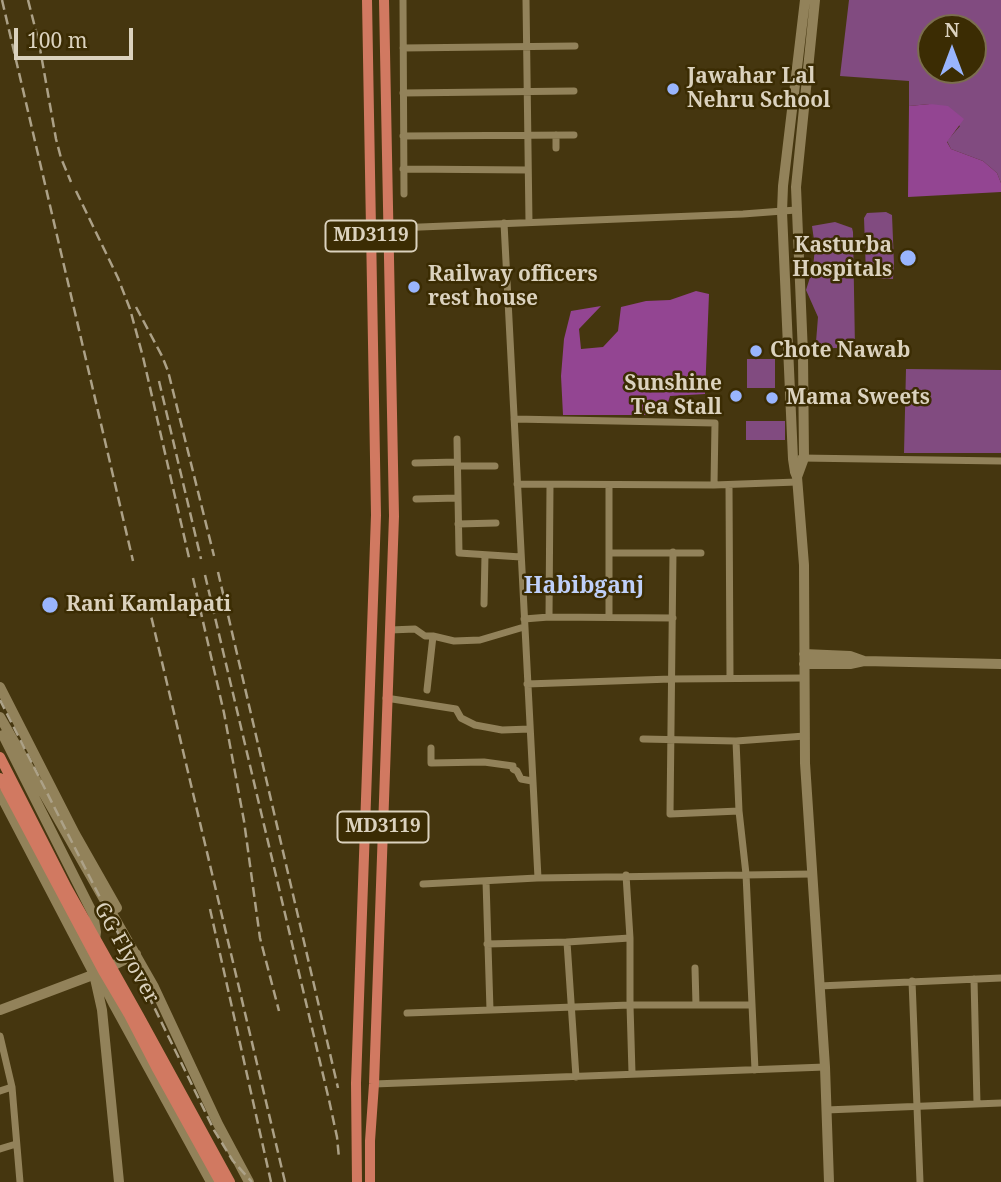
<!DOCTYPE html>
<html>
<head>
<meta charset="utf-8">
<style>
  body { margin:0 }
  #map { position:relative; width:1001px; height:1182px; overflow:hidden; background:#45360f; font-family:"Noto Serif",serif }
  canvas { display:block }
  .north { position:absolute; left:917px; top:14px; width:70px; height:70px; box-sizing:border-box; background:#3b2c03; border:2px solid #7b6e4e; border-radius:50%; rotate:0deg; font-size:19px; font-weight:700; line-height:28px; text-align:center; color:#dbd2be }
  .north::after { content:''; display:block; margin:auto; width:24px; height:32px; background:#99b5fd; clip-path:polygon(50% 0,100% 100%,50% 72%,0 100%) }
  .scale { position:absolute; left:14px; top:28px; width:119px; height:32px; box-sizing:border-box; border:4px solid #dbd2be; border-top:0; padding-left:9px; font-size:21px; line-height:24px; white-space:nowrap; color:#dbd2be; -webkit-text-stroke:5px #3b2c03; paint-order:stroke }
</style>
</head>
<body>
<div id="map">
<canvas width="1001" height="1182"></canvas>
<div class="north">N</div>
<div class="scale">100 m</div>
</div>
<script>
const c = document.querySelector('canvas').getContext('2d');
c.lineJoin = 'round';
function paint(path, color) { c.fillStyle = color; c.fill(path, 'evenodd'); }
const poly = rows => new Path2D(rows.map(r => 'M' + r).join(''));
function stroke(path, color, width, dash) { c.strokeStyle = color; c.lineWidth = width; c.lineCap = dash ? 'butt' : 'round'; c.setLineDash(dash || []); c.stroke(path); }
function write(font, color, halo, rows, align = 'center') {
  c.font = font + ' "Noto Serif",serif'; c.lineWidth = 5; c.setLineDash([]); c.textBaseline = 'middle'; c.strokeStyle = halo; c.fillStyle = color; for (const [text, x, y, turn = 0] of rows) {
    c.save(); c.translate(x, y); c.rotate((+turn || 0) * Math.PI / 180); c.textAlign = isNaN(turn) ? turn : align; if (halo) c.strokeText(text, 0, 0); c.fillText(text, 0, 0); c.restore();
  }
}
const green = poly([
  [849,0,1001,0,1001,183,997,173,983,161,951,149,947,141,960,126,930,104,909,106,909,81,840,76],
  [931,28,973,28,973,70,931,70],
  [886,212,892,215,894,264,893,279,870,278,866,275,864,218,867,213],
  [835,222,852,228,853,232,855,348,822,348,816,342,818,317,806,290,813,268,815,247,812,226],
  [747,359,775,359,775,388,747,388],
  [906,369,1001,370,1001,453,904,453],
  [746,421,785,421,785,440,746,440]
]);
const forest = poly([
  [930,104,948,106,964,119,947,142,951,149,983,161,997,173,1001,183,1001,192,908,197,909,106],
  [696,291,709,294,705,394,670,396,664,415,563,415,561,376,564,339,571,311,601,306,579,329,581,349,603,347,618,331,621,307,646,301,670,300]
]);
const street = poly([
  [403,0,404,194],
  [526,0,529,222],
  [403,48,575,46],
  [403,93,574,91],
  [556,135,556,148],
  [403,136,574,135],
  [403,169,528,170],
  [504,223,538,878],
  [371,229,743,214,796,210],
  [514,419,715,423,714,485],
  [457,439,459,553,521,557],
  [801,458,1001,461],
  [415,463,457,462],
  [458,466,495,466],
  [517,484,714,485,797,482],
  [609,485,609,617],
  [729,485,730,677],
  [416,499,458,498],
  [458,524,496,523],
  [673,552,670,814,739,811],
  [609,553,701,553],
  [484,604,485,555],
  [549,617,550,485],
  [524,619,549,617,673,618],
  [390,630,415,629,425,636,433,636,454,641,480,640,524,627],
  [527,684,671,679,804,678],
  [427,690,433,636],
  [386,698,456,709,461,718,475,725,502,730,530,729],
  [643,739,736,741,805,736],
  [736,741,739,811,746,874,755,1070],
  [431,748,431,763,484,762,513,766,513,769,517,771,521,779,532,781],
  [626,875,630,938,630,1005,632,1073],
  [486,881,490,1010],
  [423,884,537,878,813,874],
  [567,942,576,1077],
  [487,944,567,942,630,938],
  [695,968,696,1005],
  [974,979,977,1104],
  [912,981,920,1182],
  [819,986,1001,978],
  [407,1013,630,1005,752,1005],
  [0,1036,12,1087,20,1182],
  [374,1084,825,1067],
  [0,1091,12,1087],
  [826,1110,1001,1103],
  [0,1149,16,1144]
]);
const secondary = poly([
  [805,0,783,186,782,212,793,459,795,472,797,477,804,565,805,763,825,1067,829,1182],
  [797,477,804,458,803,354,796,187,815,0],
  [804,654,850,656,864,661,1001,664],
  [804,664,850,664,864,661],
  [0,687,75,834,117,908],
  [0,717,154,987,218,1124,249,1182],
  [3,735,93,914,96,932,95,940],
  [0,794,94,974,102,1010,119,1182],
  [95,962,98,973,113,1003,211,1182],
  [0,1010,98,973,136,954]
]);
const primary = poly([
  [0,757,67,888,139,1016,230,1182],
  [0,778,103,971,129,1015,156,1067,220,1182],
  [357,1182,356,1083,376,515,367,0],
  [370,1182,370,1141,374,1084,394,516,384,0]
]);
const rail = poly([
  [2,0,133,561],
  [28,0,39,43,56,139,61,158,71,182],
  [76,191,118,278,130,309,143,357,190,562],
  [136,307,162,356,168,371,214,556],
  [159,381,201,559],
  [218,572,338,1088],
  [205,575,329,1100,337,1137,339,1158],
  [193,578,224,713,244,821,260,938,279,1011],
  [148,603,285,1182],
  [0,700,116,929,214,1130,233,1161,252,1182],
  [210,909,271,1182]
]);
const markers = [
  [673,89,7,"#99b5fd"],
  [908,258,9,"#99b5fd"],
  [414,287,7,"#99b5fd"],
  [756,351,7,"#99b5fd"],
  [736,396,7,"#99b5fd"],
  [772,398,7,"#99b5fd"],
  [50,605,9,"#99b5fd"]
];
const shields = [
  [371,236,91],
  [383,827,91]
];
const shieldNames = [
  ["MD3119",371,236],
  ["MD3119",383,827]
];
const poiNames = [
  ["Jawahar Lal",687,77],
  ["Nehru School",687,101],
  ["Kasturba",892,246,"right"],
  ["Hospitals",892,270,"right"],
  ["Railway officers",428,275],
  ["rest house",428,299],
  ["Chote Nawab",770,351],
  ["Sunshine",722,384,"right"],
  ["Tea Stall",722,408,"right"],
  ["Mama Sweets",786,398],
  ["Rani Kamlapati",66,605]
];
const streetNames = [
  ["GG Flyover",126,953,61]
];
const neighbourhoodNames = [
  ["Habibganj",584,586]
];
paint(green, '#814b80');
paint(forest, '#934592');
stroke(street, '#92825a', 7);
stroke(secondary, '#92825a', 10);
stroke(primary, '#d17961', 10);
stroke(rail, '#aca187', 2.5, [10, 5]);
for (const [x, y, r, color] of markers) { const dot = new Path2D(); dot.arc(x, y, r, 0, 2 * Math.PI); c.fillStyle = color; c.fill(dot); stroke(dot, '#3b2c03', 2.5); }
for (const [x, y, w] of shields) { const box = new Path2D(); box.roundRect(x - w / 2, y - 15.5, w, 31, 5); c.fillStyle = '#3b2c03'; c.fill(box); stroke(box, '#dbd2be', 2); }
write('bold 19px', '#dbd2be', null, shieldNames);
write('bold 21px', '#dbd2be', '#3b2c03', poiNames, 'left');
write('21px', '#dbd2be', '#3b2c03', streetNames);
write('bold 23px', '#bfd0f9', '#3b2c03', neighbourhoodNames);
</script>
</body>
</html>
